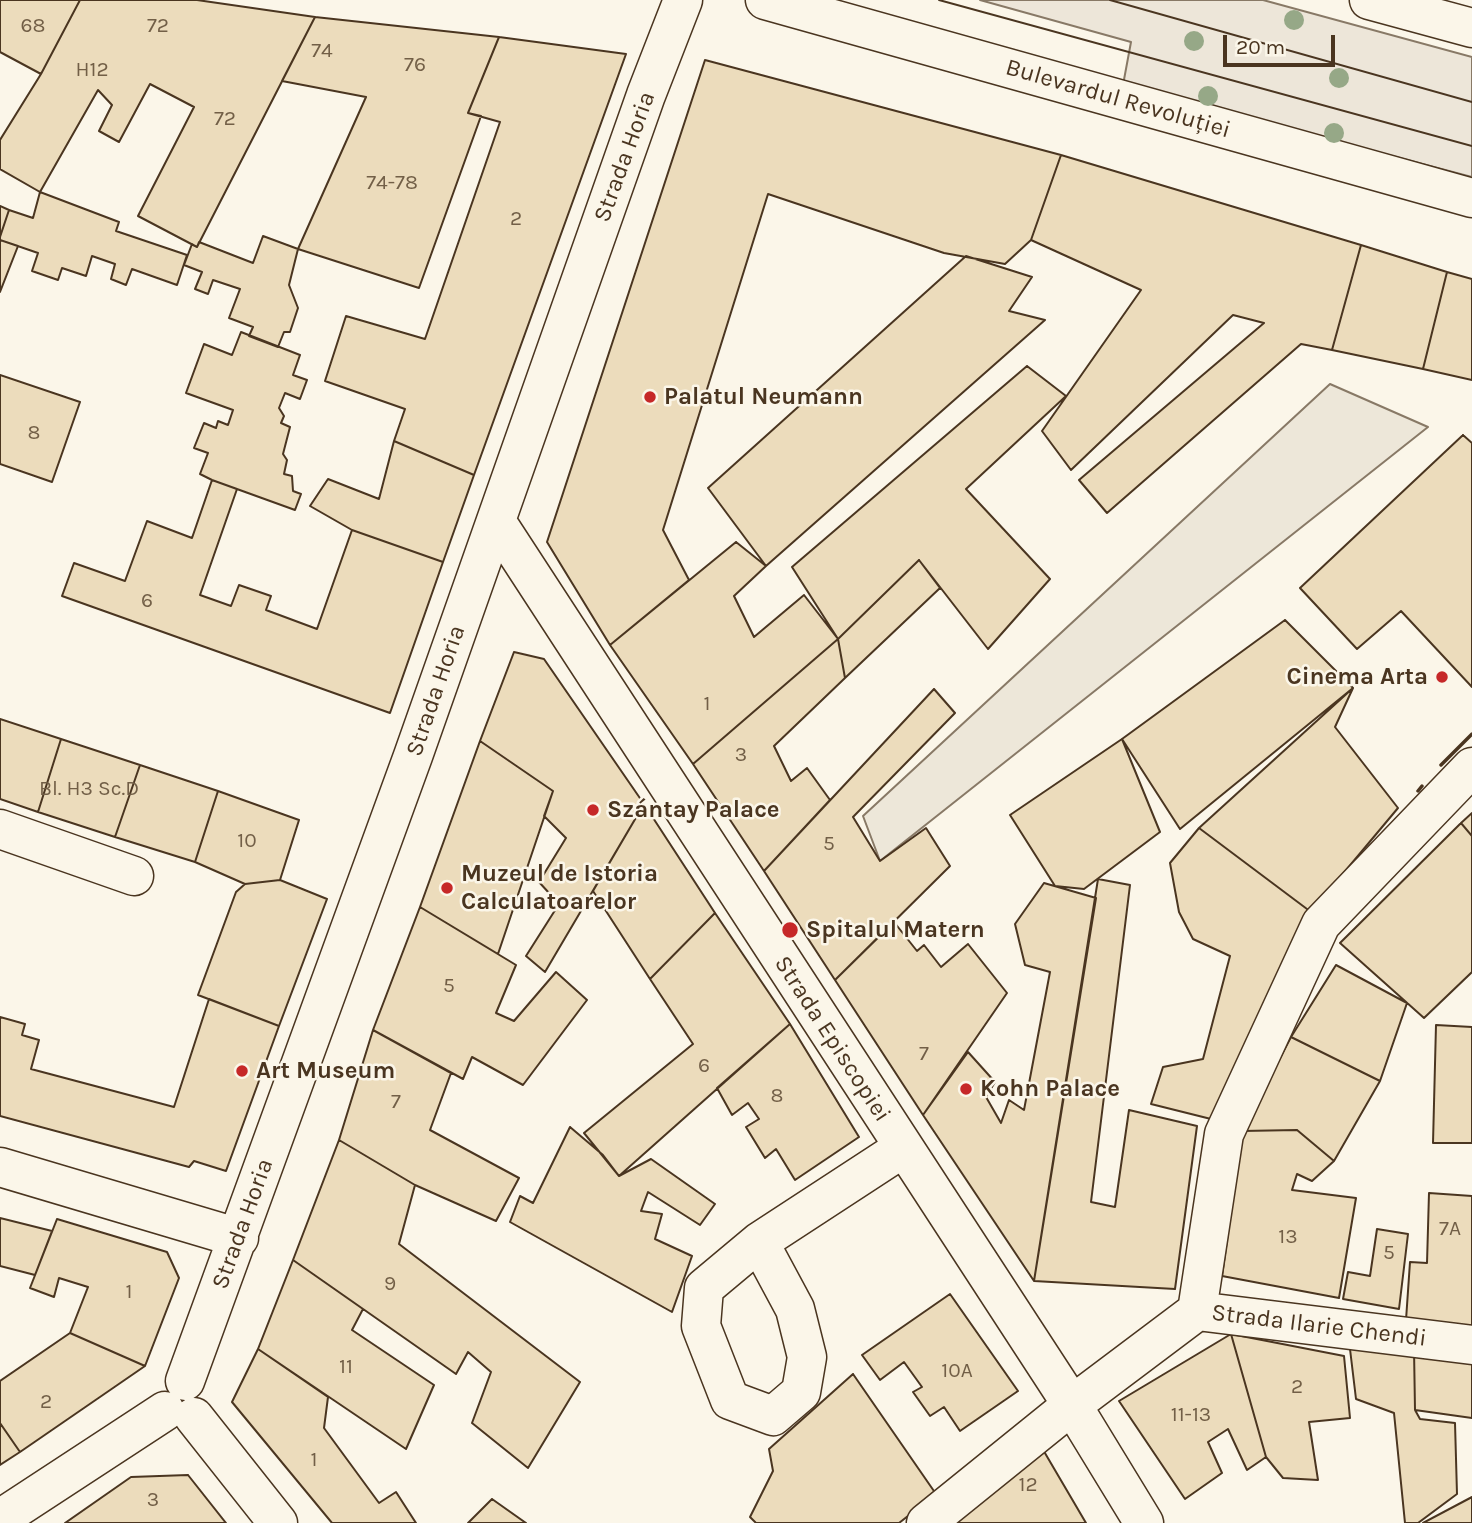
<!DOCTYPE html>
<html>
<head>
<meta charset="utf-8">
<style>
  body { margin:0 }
  #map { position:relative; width:1472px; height:1523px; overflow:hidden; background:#fbf6e9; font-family:Karla,sans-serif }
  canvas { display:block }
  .scale { position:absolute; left:1223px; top:35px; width:112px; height:32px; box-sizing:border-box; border:4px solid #4a3520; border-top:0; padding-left:9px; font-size:21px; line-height:24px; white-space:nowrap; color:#4a3520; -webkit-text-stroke:5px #fbf6e9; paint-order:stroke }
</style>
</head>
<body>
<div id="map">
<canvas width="1472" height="1523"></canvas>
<div class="scale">20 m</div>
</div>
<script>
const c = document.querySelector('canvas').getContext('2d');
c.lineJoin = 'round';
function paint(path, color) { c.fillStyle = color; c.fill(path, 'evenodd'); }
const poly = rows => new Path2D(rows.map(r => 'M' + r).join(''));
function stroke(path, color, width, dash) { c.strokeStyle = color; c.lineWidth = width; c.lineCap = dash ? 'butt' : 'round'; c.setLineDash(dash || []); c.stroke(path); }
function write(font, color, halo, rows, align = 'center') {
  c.font = font + ' Karla,sans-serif'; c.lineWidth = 5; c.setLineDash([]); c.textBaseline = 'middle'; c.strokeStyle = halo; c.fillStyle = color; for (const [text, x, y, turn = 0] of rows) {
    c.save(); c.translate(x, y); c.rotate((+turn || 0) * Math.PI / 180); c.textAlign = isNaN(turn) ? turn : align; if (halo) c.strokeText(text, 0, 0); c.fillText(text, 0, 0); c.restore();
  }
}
const green = poly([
  [980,0,1263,0,1472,57,1472,177,1123,85,1131,42,980,0]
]);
const parking = poly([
  [1330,384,1428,427,880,861,863,816,1330,384]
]);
const building = poly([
  [0,0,80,0,41,74,0,52,0,0],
  [80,0,197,0,315,17,197,247,138,216,194,107,150,84,119,142,99,131,112,105,98,90,40,192,0,169,0,140,41,74,80,0],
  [315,17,499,37,468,113,481,116,419,288,298,249,366,97,282,81,315,17],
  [499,37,626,54,474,475,394,441,405,409,325,381,346,316,425,339,500,122,468,113,499,37],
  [705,60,1061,155,1031,240,1005,264,944,253,768,194,663,530,689,580,610,645,547,542,705,60],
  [1061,155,1361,245,1332,350,1301,344,1107,513,1079,480,1264,323,1233,315,1071,470,1042,431,1141,290,1031,240,1061,155],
  [40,192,119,222,116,231,187,255,177,285,132,269,126,285,111,279,115,264,92,256,86,276,62,268,58,280,32,271,38,253,0,240,0,237,9,210,33,218,40,192],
  [0,206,9,210,0,237,0,206],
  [263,236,298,249,289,285,298,308,290,332,284,332,278,347,249,336,253,327,229,318,240,289,213,280,208,294,195,289,202,272,184,265,192,244,197,247,199,242,253,263,263,236],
  [0,240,18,246,0,292,0,240],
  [1361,245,1447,272,1423,369,1332,350,1361,245],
  [966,256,1032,277,1009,311,1045,320,766,566,708,488,966,256],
  [1447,272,1472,279,1472,380,1423,369,1447,272],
  [241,332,300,355,293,375,307,380,300,399,285,393,279,408,284,416,281,423,290,427,283,454,287,460,284,474,292,476,293,491,301,494,295,510,212,480,200,474,208,453,194,448,204,423,216,428,218,421,228,425,233,410,186,393,204,344,232,355,241,332],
  [1027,366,1066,396,966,489,1050,579,988,649,919,560,838,639,792,567,1027,366],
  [0,375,80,402,52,482,0,464,0,375],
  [1463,435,1472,443,1472,687,1401,611,1357,649,1300,588,1463,435],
  [394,441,474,475,443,562,352,530,310,506,328,479,379,499,394,441],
  [212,480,237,489,200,595,231,606,239,585,271,596,266,610,317,629,352,530,443,562,390,713,62,596,74,563,125,581,147,521,192,538,212,480],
  [736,542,766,566,734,596,754,637,804,595,838,639,693,764,610,645,736,542],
  [919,560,940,588,845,678,838,639,919,560],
  [1285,620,1353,688,1180,829,1122,739,1285,620],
  [838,639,845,678,774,746,791,781,807,768,830,800,764,871,693,764,838,639],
  [514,652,544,659,644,804,545,972,526,956,559,904,539,882,566,838,544,816,553,791,480,741,514,652],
  [1353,688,1335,727,1398,808,1311,912,1199,828,1353,688],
  [934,689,955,713,853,817,880,861,926,828,950,866,835,980,764,871,934,689],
  [0,719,61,739,38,812,0,799,0,719],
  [61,739,140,765,115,837,38,812,61,739],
  [1122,739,1160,832,1084,889,1055,886,1010,815,1122,739],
  [480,741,553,791,498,954,420,907,480,741],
  [140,765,218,791,195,862,115,837,140,765],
  [218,791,299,820,280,880,245,884,195,862,218,791],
  [644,804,715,913,650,979,593,891,644,804],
  [1472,813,1472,836,1461,823,1472,813],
  [1461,823,1472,836,1472,972,1424,1018,1340,943,1461,823],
  [1199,828,1311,912,1215,1120,1151,1104,1163,1067,1203,1059,1230,956,1193,939,1179,912,1170,863,1199,828],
  [1098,879,1130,885,1091,1202,1115,1207,1129,1110,1197,1126,1175,1289,1034,1281,1098,879],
  [280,880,327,899,279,1026,198,995,236,892,245,884,280,880],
  [1044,883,1096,898,1034,1281,923,1115,968,1052,995,1082,986,1097,1001,1123,1009,1100,1024,1110,1050,972,1025,965,1015,924,1044,883],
  [420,907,516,965,496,1013,514,1021,556,972,587,1000,523,1085,472,1057,463,1079,373,1030,420,907],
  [715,913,790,1024,619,1176,584,1133,693,1044,650,979,715,913],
  [894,922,917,951,924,945,941,967,968,944,1007,993,923,1115,835,980,894,922],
  [1336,965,1407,1003,1380,1081,1291,1037,1336,965],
  [209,999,279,1026,226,1171,194,1161,189,1167,0,1116,0,1017,25,1024,22,1035,39,1040,31,1069,174,1107,209,999],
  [790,1024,859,1137,795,1180,776,1149,765,1158,746,1127,759,1119,748,1103,732,1115,717,1088,790,1024],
  [1436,1025,1472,1027,1472,1143,1433,1143,1436,1025],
  [373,1030,451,1073,430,1130,519,1178,496,1221,415,1185,339,1140,373,1030],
  [1291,1037,1380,1081,1334,1161,1297,1130,1242,1131,1291,1037],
  [570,1127,603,1155,619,1176,651,1159,715,1204,700,1225,648,1192,641,1211,662,1214,655,1239,692,1256,672,1312,510,1222,520,1196,533,1203,570,1127],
  [1297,1130,1334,1161,1312,1181,1297,1174,1292,1190,1356,1198,1339,1298,1222,1276,1242,1131,1297,1130],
  [339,1140,415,1185,399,1244,580,1382,528,1468,472,1423,491,1372,468,1352,456,1374,293,1260,339,1140],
  [1429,1193,1472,1196,1472,1326,1406,1320,1410,1262,1427,1263,1429,1193],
  [0,1218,52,1231,35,1275,0,1266,0,1218],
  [57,1219,167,1252,179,1278,145,1366,70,1333,88,1287,59,1278,54,1297,30,1288,57,1219],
  [1377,1229,1408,1234,1399,1309,1343,1299,1348,1272,1370,1276,1377,1229],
  [293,1260,363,1309,352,1330,434,1385,406,1449,258,1349,293,1260],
  [950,1294,1018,1391,960,1431,944,1407,930,1416,913,1392,922,1387,904,1362,880,1380,862,1355,950,1294],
  [70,1333,145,1366,20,1452,0,1423,0,1381,70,1333],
  [1231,1334,1266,1457,1247,1470,1228,1429,1208,1442,1222,1473,1185,1499,1119,1401,1231,1334],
  [1231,1334,1344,1356,1350,1418,1309,1422,1318,1480,1283,1478,1266,1457,1231,1334],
  [258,1349,328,1397,324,1428,379,1503,396,1492,416,1523,332,1523,232,1402,258,1349],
  [1350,1349,1414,1349,1415,1410,1420,1419,1455,1423,1457,1494,1418,1523,1405,1523,1394,1413,1356,1399,1350,1349],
  [1414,1349,1472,1357,1472,1418,1415,1410,1414,1349],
  [853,1374,936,1494,899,1523,756,1523,750,1517,773,1471,769,1449,853,1374],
  [0,1423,20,1452,0,1465,0,1423],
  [1042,1448,1086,1523,940,1523,1042,1448],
  [188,1475,226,1523,65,1523,131,1477,188,1475],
  [1472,1497,1472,1523,1423,1523,1472,1497],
  [492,1499,526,1523,468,1523,492,1499]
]);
const minor = poly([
  [496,521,1072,1405,1144,1523],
  [0,829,134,876],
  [0,1167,239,1238],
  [759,1242,795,1309,807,1357,801,1392,773,1416,730,1400,701,1326,704,1288,759,1242,903,1148],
  [1197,1311,1224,1134,1321,924,1472,767],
  [185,1381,413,756,646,95,683,0],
  [194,1417,278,1523],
  [0,1519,165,1411],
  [926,1523,1072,1405,1197,1311,1472,1345]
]);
const major = poly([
  [765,0,1472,198],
  [1369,0,1472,28]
]);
const tram = poly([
  [939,0,1472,146],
  [1110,0,1472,102]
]);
const wall = poly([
  [1441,765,1472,734],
  [1418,791,1422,786]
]);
const trees = [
  [1294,20],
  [1194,41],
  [1339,78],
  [1208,96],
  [1334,133]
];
const markers = [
  [650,397,7,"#c62828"],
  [1442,677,7,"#c62828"],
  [593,810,7,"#c62828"],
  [447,888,7,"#c62828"],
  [790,930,9,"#c62828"],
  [242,1071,7,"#c62828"],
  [966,1089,7,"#c62828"]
];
const numberNames = [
  ["68",33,26],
  ["72",158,26],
  ["74",322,51],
  ["76",415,65],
  ["H12",92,70],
  ["72",225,119],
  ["74-78",392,183],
  ["2",516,219],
  ["8",34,433],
  ["6",147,601],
  ["1",707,704],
  ["3",741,755],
  ["Bl. H3 Sc.D",89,789],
  ["10",247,841],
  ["5",829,844],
  ["5",449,986],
  ["7",924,1054],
  ["6",704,1066],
  ["8",777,1096],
  ["7",396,1102],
  ["7A",1450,1229],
  ["13",1288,1237],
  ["5",1389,1253],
  ["9",390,1284],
  ["1",129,1292],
  ["11",346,1367],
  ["10A",957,1371],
  ["2",1297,1387],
  ["2",46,1402],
  ["11-13",1191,1415],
  ["1",314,1460],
  ["12",1028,1485],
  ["3",153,1500]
];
const streetNames = [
  ["Bulevardul Revoluției",1118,99,16],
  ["Strada Horia",625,157,-70],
  ["Strada Horia",436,691,-71],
  ["Strada Episcopiei",832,1039,57],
  ["Strada Horia",243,1224,-70],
  ["Strada Ilarie Chendi",1319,1326,7]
];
const poiNames = [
  ["Palatul Neumann",664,397],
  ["Cinema Arta",1428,677,"right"],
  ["Szántay Palace",607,810],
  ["Muzeul de Istoria",461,874],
  ["Calculatoarelor",461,902],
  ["Spitalul Matern",806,930],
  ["Art Museum",256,1071],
  ["Kohn Palace",980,1089]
];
paint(green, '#ede6d9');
stroke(green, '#887966', 2);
paint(parking, '#ede7d9');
stroke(parking, '#887966', 2);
paint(building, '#ecdcbc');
stroke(building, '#4a3520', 2);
stroke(minor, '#4a3520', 41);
stroke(major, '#4a3520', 41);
stroke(minor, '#fbf6e9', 38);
stroke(major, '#fbf6e9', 38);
stroke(tram, '#4a3520', 2);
stroke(wall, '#4a3520', 3.5);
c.fillStyle = '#96a887';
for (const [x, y] of trees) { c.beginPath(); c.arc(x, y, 10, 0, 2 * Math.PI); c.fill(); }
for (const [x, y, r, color] of markers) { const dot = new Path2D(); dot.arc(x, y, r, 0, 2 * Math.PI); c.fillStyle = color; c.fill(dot); stroke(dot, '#fbf6e9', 2.5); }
write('21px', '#725f47', null, numberNames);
write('24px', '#4a3520', '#fbf6e9', streetNames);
write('bold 24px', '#4a3520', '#fbf6e9', poiNames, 'left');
</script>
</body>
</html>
